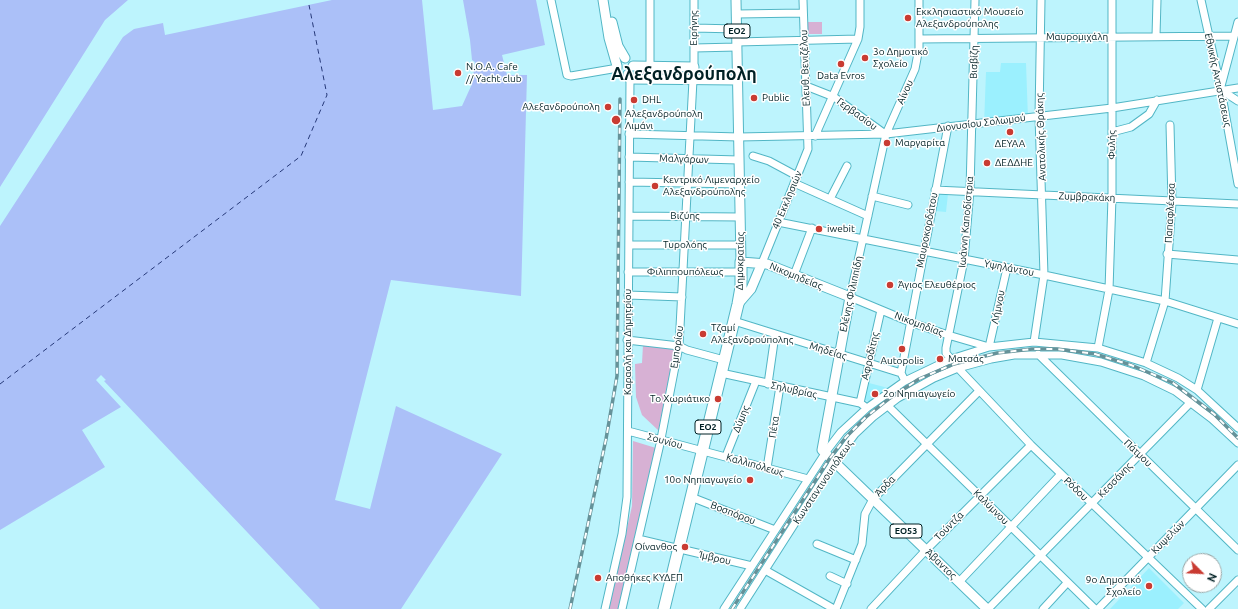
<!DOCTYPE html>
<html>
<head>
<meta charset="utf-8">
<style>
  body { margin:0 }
  #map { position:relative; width:1238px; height:609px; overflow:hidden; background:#bdf4fd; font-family:Ubuntu,sans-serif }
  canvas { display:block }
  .north { position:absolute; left:1182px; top:553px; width:40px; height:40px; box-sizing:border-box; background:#fff; border:1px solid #99a6a7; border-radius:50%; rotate:114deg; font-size:11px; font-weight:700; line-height:16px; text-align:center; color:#002024 }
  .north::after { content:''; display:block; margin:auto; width:14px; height:18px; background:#c93b32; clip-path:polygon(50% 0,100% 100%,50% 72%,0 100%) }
</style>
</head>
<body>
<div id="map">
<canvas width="1238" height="609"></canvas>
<div class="north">N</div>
</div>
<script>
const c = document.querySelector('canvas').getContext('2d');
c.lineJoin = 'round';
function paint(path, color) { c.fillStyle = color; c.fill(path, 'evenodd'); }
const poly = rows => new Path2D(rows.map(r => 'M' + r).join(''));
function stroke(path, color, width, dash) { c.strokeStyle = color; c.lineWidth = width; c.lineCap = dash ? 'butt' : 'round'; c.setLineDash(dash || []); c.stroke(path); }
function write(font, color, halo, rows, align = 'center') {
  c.font = font + ' Ubuntu,sans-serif'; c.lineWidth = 3; c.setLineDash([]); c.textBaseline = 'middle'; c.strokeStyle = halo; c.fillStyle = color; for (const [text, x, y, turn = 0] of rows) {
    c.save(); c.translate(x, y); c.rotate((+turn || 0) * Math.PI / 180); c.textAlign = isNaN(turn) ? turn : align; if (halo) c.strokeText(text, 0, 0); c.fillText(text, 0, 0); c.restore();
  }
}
const built = poly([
  [1001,63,1026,63,1028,119,984,125,986,72,1000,72],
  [938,193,948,194,946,212,935,211],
  [869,383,892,389,870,403,864,399],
  [1149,568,1184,603,1178,609,1110,609]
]);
const green = poly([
  [808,22,822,22,822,34,808,34],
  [637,69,686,71,687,74,687,76,637,75],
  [643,345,675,349,659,431,642,415,636,397,635,364,642,363],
  [633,441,656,448,618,609,609,609,632,506]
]);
const water = poly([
  [0,0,128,0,105,20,0,187],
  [332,0,422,0,433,110,462,106,472,84,475,62,472,60,470,40,463,0,536,0,545,45,502,55,507,75,527,75,521,296,391,280,335,500,370,509,396,406,502,454,401,609,320,609,104,381,106,380,101,375,96,380,121,407,82,430,105,467,0,530,0,226,123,37,134,29,163,23,165,35]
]);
const ferry = poly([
  [0,384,301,156,327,95,309,5]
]);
const minor = poly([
  [551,0,567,75,571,76,618,68],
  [650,0,650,66],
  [919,0,919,48,915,69,886,134,850,297,910,322,948,335,989,347,1007,268],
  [975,0,970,190,964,260,946,348,946,353,958,368,1031,445,1202,609],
  [1201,0,1221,90,1238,184],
  [737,14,803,13],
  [694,28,737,29],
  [1156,36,1157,0],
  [919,39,1234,36],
  [737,42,858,39],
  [694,48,737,47],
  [694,67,694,0],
  [806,86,834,97,885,134],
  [1221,86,1238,22],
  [1221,90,1238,101],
  [1112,132,1131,127,1149,114,1157,100],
  [629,134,739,137,886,134,1112,108,1238,88],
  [815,136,858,39,860,27,860,0],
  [753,156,769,161,797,176],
  [629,157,739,160],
  [629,182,740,184],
  [794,183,868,216],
  [935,190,1238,204],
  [872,196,908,205],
  [830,199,847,166],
  [629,216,740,217],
  [778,222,1044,275,1165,301,1238,324],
  [629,245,741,245],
  [1167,254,1238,260],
  [762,263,808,149,803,0],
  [628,272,741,272],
  [794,275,812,228],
  [628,295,682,297],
  [734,321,901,373],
  [627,340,679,346,687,350,724,360],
  [1034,342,1044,275,1039,116,1041,0],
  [1098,348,1109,290,1112,197,1112,0],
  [1038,354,1238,550],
  [1146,363,1165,301,1172,202,1170,125],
  [721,373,860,403,867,408],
  [905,381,901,373,948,126],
  [768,384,775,335],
  [1197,390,1218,318],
  [860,403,881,310],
  [887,405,1095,609],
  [628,431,808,479],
  [726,456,756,381],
  [767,468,780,386],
  [691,497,775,530],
  [638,539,752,566],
  [817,544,856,560],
  [765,570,834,609],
  [830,576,847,584],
  [959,582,1061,474],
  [605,609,622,534,627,497,630,79],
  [622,609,660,444,679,346,693,80],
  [724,609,828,449,841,432,867,408,905,381,951,359,989,347,1034,342,1098,348,1146,363,1178,378,1197,390,1238,428],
  [740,609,834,462,855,434,873,417,898,398,934,378,958,368,991,359,1014,355,1062,355,1101,362,1144,376,1175,391,1212,419,1238,443],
  [836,609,862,544,865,514,873,499,979,391],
  [871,609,926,550,1031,445],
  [988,609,1191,402],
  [1043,609,1067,583],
  [1098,609,1238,465],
  [1209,609,1238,580]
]);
const major = poly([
  [603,0,609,38,617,66],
  [736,0,741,262,767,264,850,297,822,450,987,609],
  [612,22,618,46,625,58],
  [633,66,694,67,693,80],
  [628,74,630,79,738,80],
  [738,304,751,289,762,263]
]);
const highway = poly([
  [664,609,738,304,741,287,741,262]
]);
const rail = poly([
  [570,609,606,439,617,376,620,99],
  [732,609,830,458,846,437,866,417,890,398,919,379,954,364,997,353,1032,349,1057,349,1095,354,1131,365,1173,383,1214,414,1238,438]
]);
const markers = [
  [908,18,4,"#c93b32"],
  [865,58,4,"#c93b32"],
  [841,64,4,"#c93b32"],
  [458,73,4,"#c93b32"],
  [754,98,4,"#c93b32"],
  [634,100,4,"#c93b32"],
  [608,107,4,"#c93b32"],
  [616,120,5,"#c93b32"],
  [1010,132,4,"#c93b32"],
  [887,143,4,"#c93b32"],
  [987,163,4,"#c93b32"],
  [655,186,4,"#c93b32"],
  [819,229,4,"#c93b32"],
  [890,285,4,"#c93b32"],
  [703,334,4,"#c93b32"],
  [902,349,4,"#c93b32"],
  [940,359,4,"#c93b32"],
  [875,394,4,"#c93b32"],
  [718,399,4,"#c93b32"],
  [750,480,4,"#c93b32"],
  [685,547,4,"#c93b32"],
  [598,578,4,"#c93b32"],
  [1149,586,4,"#c93b32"]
];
const shields = [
  [737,31,26],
  [708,427,26],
  [906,531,32]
];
const shieldNames = [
  ["ΕΟ2",737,31],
  ["ΕΟ2",708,427],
  ["ΕΟ53",906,531]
];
const poiNames = [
  ["Εκκλησιαστικό Μουσείο",916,12],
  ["Αλεξανδρούπολης",916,24],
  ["3ο Δημοτικό",873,52],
  ["Σχολείο",873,64],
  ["N.O.A. Cafe",466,67],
  ["// Yacht club",466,79],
  ["Data Evros",841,76,"center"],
  ["Public",762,98],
  ["DHL",642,100],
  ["Αλεξανδρούπολη",600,107,"right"],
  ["Αλεξανδρούπολη",625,114],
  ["Λιμάνι",625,126],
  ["Μαργαρίτα",895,143],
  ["ΔΕΥΑΑ",1010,144,"center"],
  ["ΔΕΔΔΗΕ",995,163],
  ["Κεντρικό Λιμεναρχείο",663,180],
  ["Αλεξανδρούπολης",663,192],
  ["iwebit",827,229],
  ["Άγιος Ελευθέριος",898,285],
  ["Tζαμί",711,328],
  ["Αλεξανδρούπολης",711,340],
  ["Ματσάς",948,359],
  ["Autopolis",902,361,"center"],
  ["2ο Νηπιαγωγείο",883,394],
  ["Το Χωριάτικο",710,399,"right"],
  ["10ο Νηπιαγωγείο",742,480,"right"],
  ["Οίνανθος",677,547,"right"],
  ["Αποθήκες ΚΥΔΕΠ",606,578],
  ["9ο Δημοτικό",1141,580,"right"],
  ["Σχολείο",1141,592,"right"]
];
const streetNames = [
  ["Ειρήνης",694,28,-90],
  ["Μαυρομιχάλη",1077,37],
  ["Βισβίζη",974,62,-88],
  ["Ελευθ. Βενιζέλου",805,68,-92],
  ["Εθνικής Αντιστάσεως",1218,80,78],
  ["Αίνου",905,92,-66],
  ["Γερβασίου",857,114,36],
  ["Διονυσίου Σολωμού",981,123,-7],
  ["Ανατολικής Θράκης",1041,137,-92],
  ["Φυλής",1112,145,-90],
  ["Μαλγάρων",684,159,2],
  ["Ζυμβρακάκη",1087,197,2],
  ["40 Εκκλησιών",787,200,-67],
  ["Παπαφλέσσα",1170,213,-87],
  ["Βιζύης",685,216],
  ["Ιωάννη Καποδίστρια",966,222,-85],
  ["Μαυροκορδάτου",927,230,-79],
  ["Τυρολόης",685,245],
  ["Δημοκρατίας",740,261,-89],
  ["Υψηλάντου",1009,268,11],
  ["Φιλιππουπόλεως",685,272],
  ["Νικομηδείας",796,276,22],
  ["Ελένης Φιλιππίδη",851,294,-78],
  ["Λήμνου",998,307,-78],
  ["Νικομηδίας",919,324,21],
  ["Καραολή και Δημητρίου",628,342,-90],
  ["Εμπορίου",677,347,-82],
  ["Μηδείας",828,351,17],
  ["Αφροδίτης",870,356,-77],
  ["Σηλυβρίας",794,390,12],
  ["Δύμης",741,419,-68],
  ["Πέτα",774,427,-81],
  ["Σουνίου",665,441,15],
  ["Πάτμου",1138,453,44],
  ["Καλλιπόλεως",755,465,16],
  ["Κεσσάνης",1115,480,-46],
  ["Κωνσταντινουπόλεως",823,482,-56],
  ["Άρδα",885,486,-46],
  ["Ρόδου",1076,489,44],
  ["Καλύμνου",991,507,45],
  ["Βοσπόρου",733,513,21],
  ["Τούντζα",949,526,-45],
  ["Κυψελών",1168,537,-45],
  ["Ίμβρου",715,558,13],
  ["Άβαντος",941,564,44]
];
const townNames = [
  ["Αλεξανδρούπολη",684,74]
];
paint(built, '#9bf0fe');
paint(green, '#d7b1d4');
paint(water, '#abc0f8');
stroke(ferry, '#263979', 1, [5, 4]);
stroke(minor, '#52b6c5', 9);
stroke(major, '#52b6c5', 11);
stroke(highway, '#52b6c5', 13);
stroke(minor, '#fff', 7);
stroke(major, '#fff', 9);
stroke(highway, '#fff', 11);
stroke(rail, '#669299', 3.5);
stroke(rail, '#fff', 2, [6]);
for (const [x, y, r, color] of markers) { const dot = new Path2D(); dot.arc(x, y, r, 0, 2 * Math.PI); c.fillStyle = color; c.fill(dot); stroke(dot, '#fff', 1.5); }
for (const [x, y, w] of shields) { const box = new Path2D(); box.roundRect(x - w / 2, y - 7, w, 14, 3); c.fillStyle = '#fff'; c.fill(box); stroke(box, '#002024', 1); }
write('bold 9px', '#002024', null, shieldNames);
write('10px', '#002024', '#fff', poiNames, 'left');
write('10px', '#002024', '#fff', streetNames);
write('bold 18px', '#002024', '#fff', townNames);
</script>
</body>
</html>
